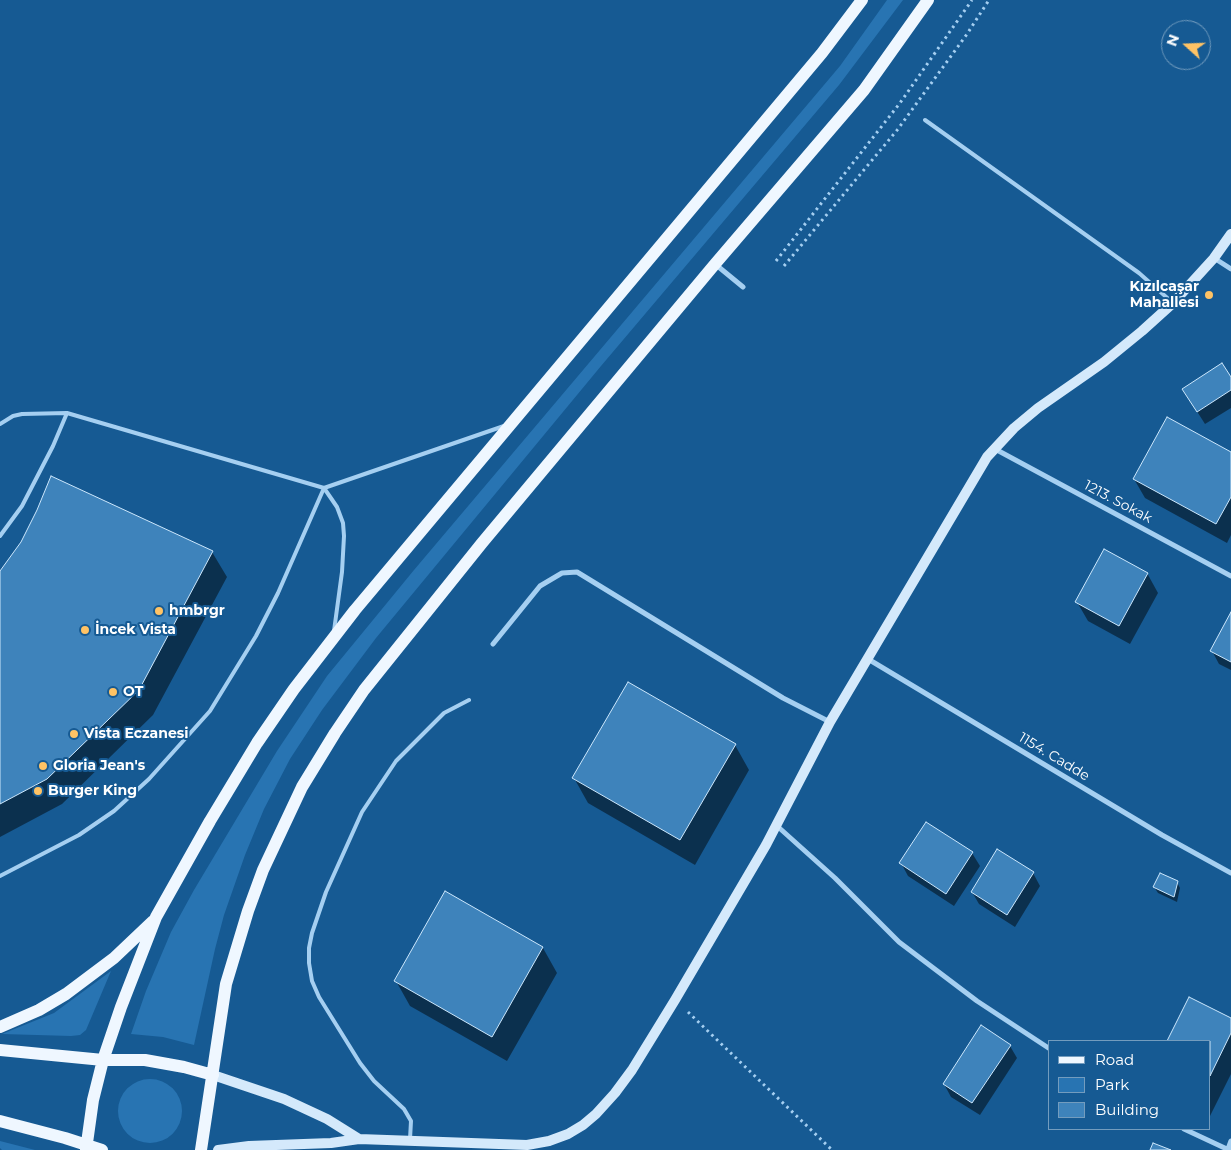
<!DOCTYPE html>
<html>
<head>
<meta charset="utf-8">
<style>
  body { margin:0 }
  #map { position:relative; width:1231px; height:1150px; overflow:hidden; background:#165a93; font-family:Montserrat,sans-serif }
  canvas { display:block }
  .legend { position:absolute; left:1048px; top:1040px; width:162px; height:90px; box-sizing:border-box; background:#165a93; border:1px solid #739cbe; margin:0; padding:6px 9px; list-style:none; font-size:15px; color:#fff }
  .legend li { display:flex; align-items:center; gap:10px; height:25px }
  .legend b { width:25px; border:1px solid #739cbe }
  .north { position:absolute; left:1161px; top:20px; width:50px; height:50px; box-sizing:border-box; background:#165a93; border:1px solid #739cbe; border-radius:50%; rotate:290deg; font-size:14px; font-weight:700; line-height:20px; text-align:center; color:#fff }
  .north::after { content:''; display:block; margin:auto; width:18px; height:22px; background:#ffc365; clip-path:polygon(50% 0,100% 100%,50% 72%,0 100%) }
</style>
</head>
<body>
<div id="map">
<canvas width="1231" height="1150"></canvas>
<ul class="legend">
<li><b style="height:6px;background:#eff7ff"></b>Road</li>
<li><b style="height:14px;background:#2874b2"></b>Park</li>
<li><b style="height:14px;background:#3e83bb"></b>Building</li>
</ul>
<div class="north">N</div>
</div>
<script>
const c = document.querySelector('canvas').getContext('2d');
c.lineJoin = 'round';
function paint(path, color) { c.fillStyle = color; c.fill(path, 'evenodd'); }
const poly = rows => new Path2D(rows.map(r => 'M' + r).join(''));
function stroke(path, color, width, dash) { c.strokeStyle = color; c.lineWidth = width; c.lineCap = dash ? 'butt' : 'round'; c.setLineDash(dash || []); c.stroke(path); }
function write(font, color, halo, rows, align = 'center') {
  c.font = font + ' Montserrat,sans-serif'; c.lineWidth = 4; c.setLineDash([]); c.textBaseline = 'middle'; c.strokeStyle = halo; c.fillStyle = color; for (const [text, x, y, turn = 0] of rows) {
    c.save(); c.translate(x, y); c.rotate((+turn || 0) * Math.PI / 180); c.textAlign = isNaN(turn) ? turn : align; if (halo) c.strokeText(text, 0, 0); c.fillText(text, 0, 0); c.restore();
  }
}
const green = poly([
  [887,0,903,0,839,85,601,366,376,638,322,710,290,759,264,809,245,855,224,915,215,949,194,1045,163,1037,131,1034,146,991,171,932,194,890,277,751,327,676,414,570,840,66],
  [111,971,86,1030,80,1035,71,1036,2,1034,54,1013],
  '118 1111a32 32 0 1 1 64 0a32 32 0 1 1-64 0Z',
  [0,1141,35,1150,2,1150,0,1148]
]);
const shadow = poly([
  [1231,380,1231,408,1205,424,1191,402],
  [1231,454,1231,535,1227,543,1145,498,1134,479],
  [212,552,227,577,153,715,62,804,0,837,0,573],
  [1147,573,1158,593,1130,644,1088,621,1077,602],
  [1231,615,1231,670,1219,664,1212,651],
  [735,745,749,770,695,865,588,803,574,778],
  [926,823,972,853,980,866,954,906,908,876,901,863],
  [1033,873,1040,886,1015,927,979,904,972,892],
  [1177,882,1180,888,1177,902,1158,893,1154,887],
  [446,893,543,948,557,973,507,1061,410,1006,396,981],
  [1190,999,1231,1019,1231,1074,1210,1116,1210,1041,1169,1041],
  [1010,1046,1017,1058,980,1115,951,1097,944,1084]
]);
const building = poly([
  [1222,363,1231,377,1231,390,1197,412,1182,389,1222,363],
  [1167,417,1231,452,1231,497,1216,524,1133,479,1167,417],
  [51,476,213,551,139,690,47,779,0,804,0,571,21,542,37,510,51,476],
  [1104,549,1148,573,1119,626,1075,602,1104,549],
  [1231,612,1231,662,1210,651,1231,612],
  [628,682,736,744,680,840,572,778,628,682],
  [926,822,973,852,946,894,899,863,926,822],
  [997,849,1034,872,1007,915,971,892,997,849],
  [1160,873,1178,881,1174,897,1153,887,1160,873],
  [445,891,543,947,492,1037,394,981,445,891],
  [1189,997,1231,1018,1231,1033,1210,1076,1210,1041,1167,1041,1189,997],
  [981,1025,1011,1045,972,1103,943,1084,981,1025],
  [1153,1143,1171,1150,1150,1150,1153,1143]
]);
const path = poly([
  [776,261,900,103,972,0],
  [784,266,898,129,967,34,989,0],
  [688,1012,832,1150]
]);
const lane = poly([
  [925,120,1139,273,1173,303],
  [0,424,13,416,22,414,67,413,324,488,504,426],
  [324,488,337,507,343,523,344,536,342,572,334,631],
  [0,536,22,506,53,446,67,413],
  [0,876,79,835,114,811,149,779,210,711,256,636,278,593,324,488],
  [410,1139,411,1121,404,1109,374,1081,360,1063,319,997,312,981,309,963,309,948,312,933,326,892,362,812,396,761,444,713,469,700]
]);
const street = poly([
  [1214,258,1231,269],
  [715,264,743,287],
  [995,449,1231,576],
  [493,644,540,586,562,573,577,572,783,698,830,722],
  [868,659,1162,835,1231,873],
  [776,825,835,878,899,942,977,1001,1050,1049],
  [1184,1129,1229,1150],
  [1228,1149,1231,1141]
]);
const secondary = poly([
  [213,1075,284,1099,327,1119,359,1139],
  [218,1150,249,1146,331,1143,359,1139,527,1145,549,1141,568,1134,583,1125,596,1114,615,1093,632,1070,675,1000,766,845,830,722,987,457,1014,428,1038,408,1104,362,1142,331,1173,303,1214,258,1231,234]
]);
const primary = poly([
  [0,1027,39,1010,66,994,114,958,153,921],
  [0,1050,103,1060,145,1060,184,1067,213,1075],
  [0,1121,65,1138,102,1150],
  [86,1150,93,1100,103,1060,121,1007,156,917,210,821,257,743,294,689,355,610,822,53,862,0],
  [201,1150,226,984,248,911,263,870,302,787,335,733,364,690,482,543,715,264,864,90,928,0]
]);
const markers = [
  [1209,295,5,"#ffc365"],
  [159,611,5,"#ffc365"],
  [85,630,5,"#ffc365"],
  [113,692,5,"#ffc365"],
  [74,734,5,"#ffc365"],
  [43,766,5,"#ffc365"],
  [38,791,5,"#ffc365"]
];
const poiNames = [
  ["Kızılcaşar",1199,287,"right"],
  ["Mahallesi",1199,303,"right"],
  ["hmbrgr",169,611],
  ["İncek Vista",95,630],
  ["OT",123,692],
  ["Vista Eczanesi",84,734],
  ["Gloria Jean's",53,766],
  ["Burger King",48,791]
];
const streetNames = [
  ["1213. Sokak",1118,502,28],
  ["1154. Cadde",1054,757,31]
];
paint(green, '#2874b2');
paint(shadow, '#0007');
paint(building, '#3e83bb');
stroke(building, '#cce7fc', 1);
stroke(path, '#a5cff1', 3, [2.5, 4]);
stroke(lane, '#a5cff1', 4);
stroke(street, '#a5cff1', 5);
stroke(secondary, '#d4e9fb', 10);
stroke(primary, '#eff7ff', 12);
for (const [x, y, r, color] of markers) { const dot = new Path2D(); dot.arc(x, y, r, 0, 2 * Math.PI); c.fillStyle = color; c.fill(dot); stroke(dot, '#165a93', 2); }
write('bold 14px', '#fff', '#165a93', poiNames, 'left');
write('14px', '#fff', '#165a93', streetNames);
</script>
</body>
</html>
